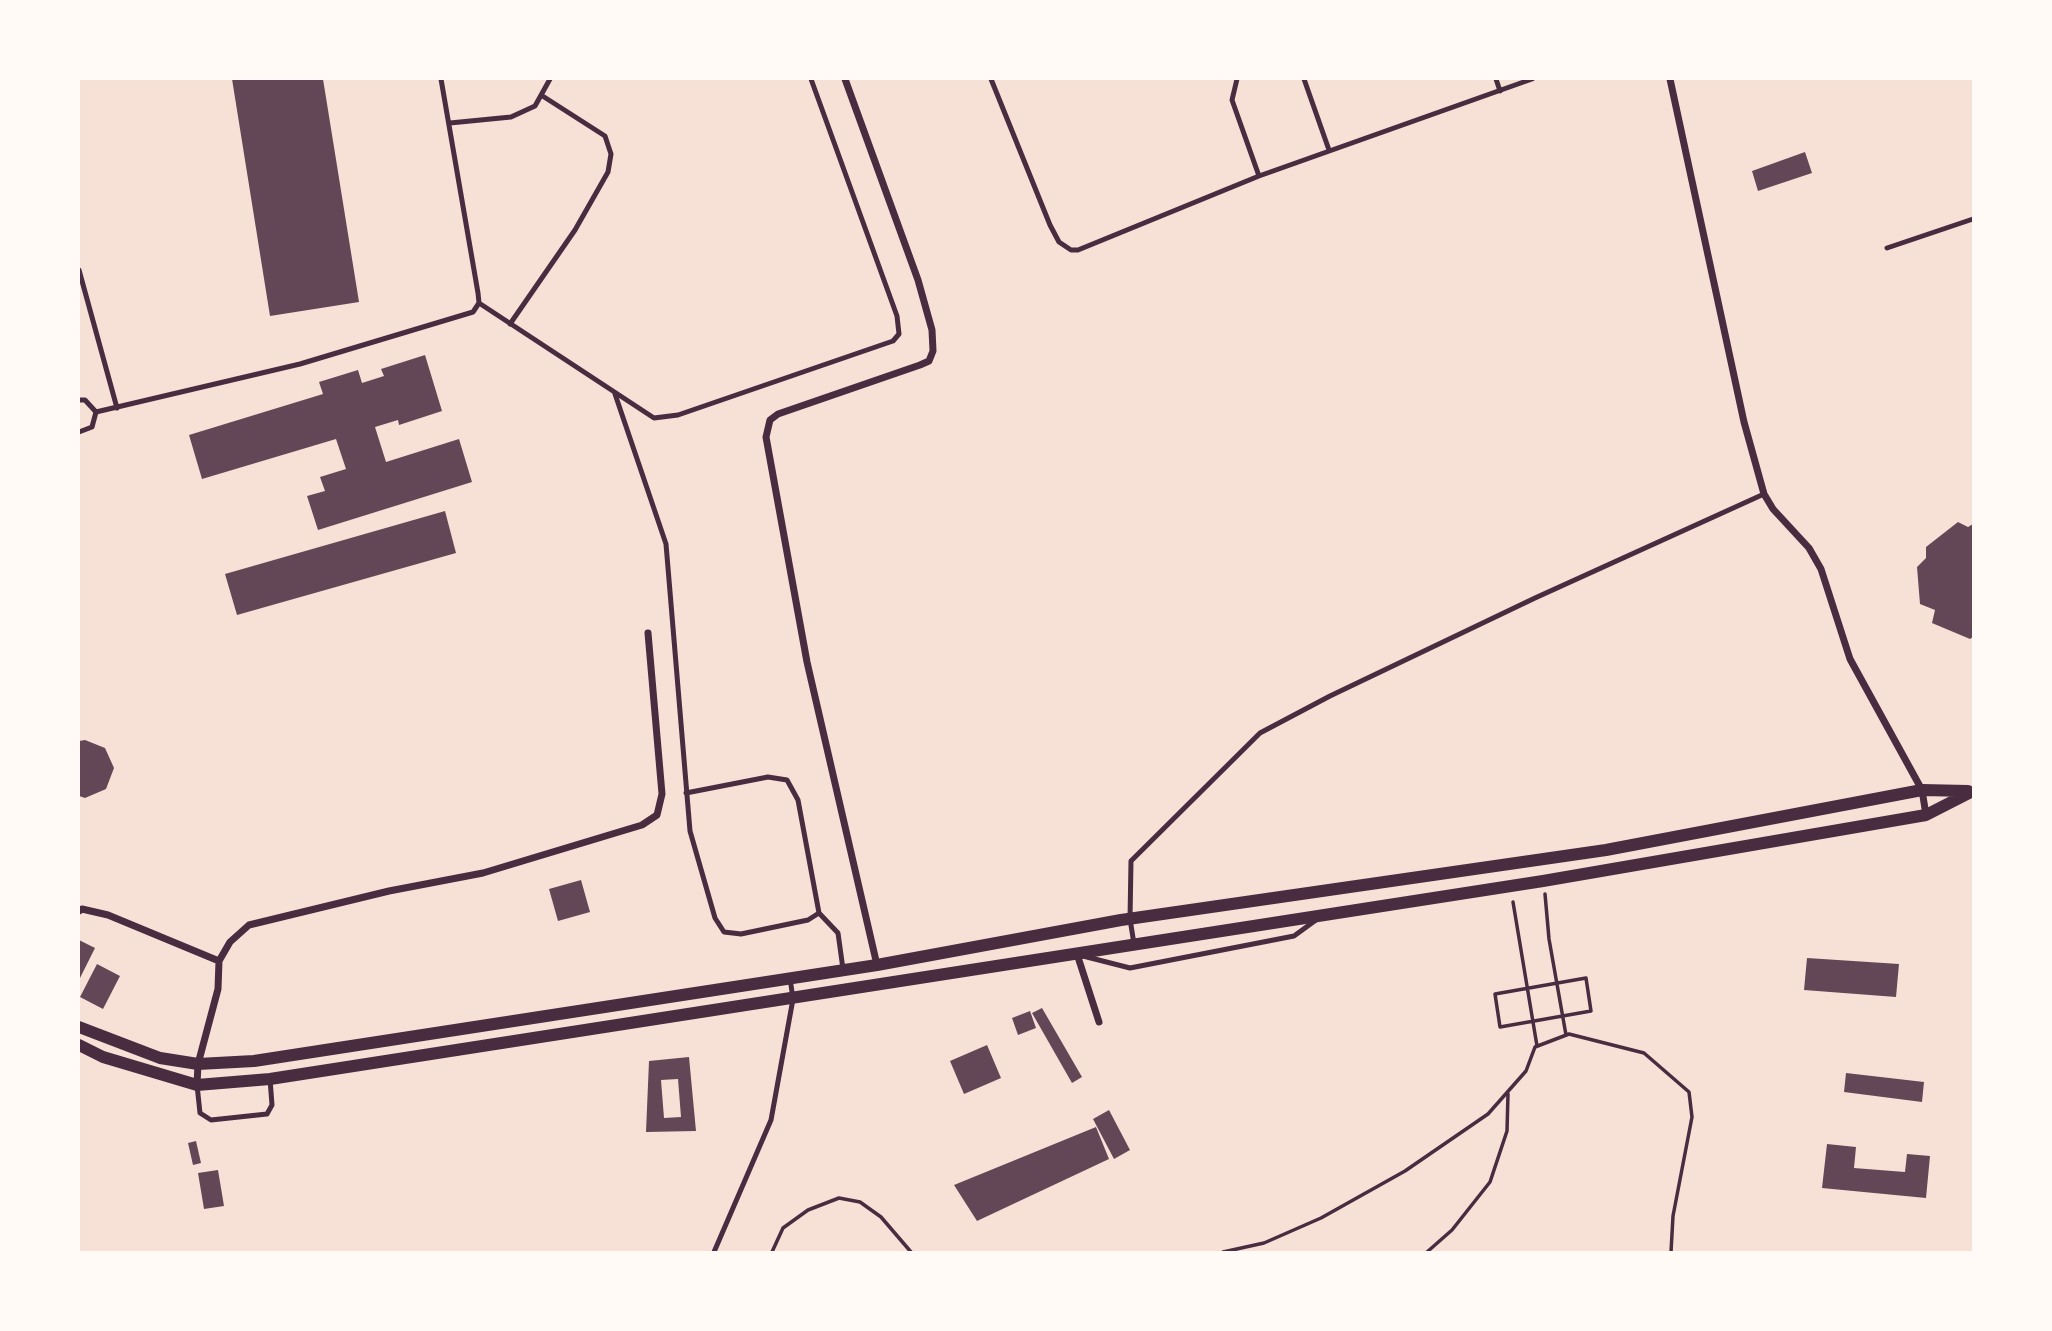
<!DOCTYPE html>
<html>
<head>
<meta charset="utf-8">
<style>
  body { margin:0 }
  #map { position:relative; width:2052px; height:1331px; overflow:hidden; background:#f7e1d7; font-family:Lora,serif }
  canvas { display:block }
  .frame { position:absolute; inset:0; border:80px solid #fffaf5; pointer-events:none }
</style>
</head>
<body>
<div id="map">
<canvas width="2052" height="1331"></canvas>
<div class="frame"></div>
</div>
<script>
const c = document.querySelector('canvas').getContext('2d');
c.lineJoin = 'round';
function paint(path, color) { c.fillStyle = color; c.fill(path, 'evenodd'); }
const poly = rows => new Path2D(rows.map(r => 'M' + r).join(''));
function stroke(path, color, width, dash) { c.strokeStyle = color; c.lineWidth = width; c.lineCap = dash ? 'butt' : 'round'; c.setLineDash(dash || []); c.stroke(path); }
const building = poly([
  [232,79,323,79,359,302,270,316],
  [1805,152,1812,173,1758,191,1752,171],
  [425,355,442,411,399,425,398,420,375,427,386,462,459,439,472,482,318,530,307,496,325,491,320,477,346,469,336,439,202,479,189,435,323,394,319,382,358,370,362,383,384,376,381,369],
  [445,511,456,553,237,615,225,574],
  [1958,522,1968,527,1973,524,1973,637,1970,639,1932,623,1935,610,1920,604,1917,567,1926,558,1926,547],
  [85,740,105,748,114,768,106,789,85,798,79,796,79,741],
  [581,880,590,912,558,921,549,889],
  [79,940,95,948,79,980],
  [1807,958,1899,964,1896,997,1804,990],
  [97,964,120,976,103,1009,80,997],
  [1042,1008,1082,1077,1072,1083,1032,1013],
  [1030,1011,1036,1028,1018,1035,1012,1018],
  [987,1045,1001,1078,964,1094,950,1061],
  [689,1057,696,1131,646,1132,649,1061],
  [678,1079,681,1117,664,1118,661,1080],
  [1846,1073,1924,1082,1922,1102,1844,1092],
  [1109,1110,1130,1150,1114,1159,1093,1119],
  [1096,1127,1109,1159,977,1221,954,1185],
  [196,1141,201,1163,193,1165,188,1143],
  [1827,1144,1856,1147,1854,1168,1905,1172,1907,1154,1930,1156,1926,1198,1822,1188],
  [218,1170,224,1206,204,1209,198,1173]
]);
const path = poly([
  [1545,894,1549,939,1566,1035],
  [1513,902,1537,1046],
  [1586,978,1591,1011,1500,1027,1495,994,1586,978],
  [772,1252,783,1228,808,1210,839,1198,860,1202,881,1217,911,1252],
  [1223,1252,1264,1243,1321,1218,1405,1171,1488,1114,1526,1071,1535,1047,1569,1034,1644,1053,1689,1092,1692,1117,1673,1216,1671,1252],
  [1427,1252,1452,1230,1490,1182,1507,1131,1508,1094]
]);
const service = poly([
  [991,79,1050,225,1059,242,1071,250,1078,250,1259,176,1532,79],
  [1237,79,1232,100,1259,176],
  [1304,79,1329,150],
  [1496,79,1500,91],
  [450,123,511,117,535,106,550,79],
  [1887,248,1973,219],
  [79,270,117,408],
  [479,303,654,418,678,415,893,341,899,334,897,316,811,79],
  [510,324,575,230,608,172,611,154,605,136,541,95],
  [615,394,666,544,690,831,715,918,724,932,741,934,808,920,819,913],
  [79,400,85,400,96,412],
  [96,412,300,364,473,312,479,303,478,293,441,79],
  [79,432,92,427,96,412],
  [686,793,768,777,787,780,798,800,819,913,838,933,843,969],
  [1134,944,1130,919,1131,861,1260,733,1330,696,1535,598,1764,494],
  [1083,956,1130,968,1294,936,1316,920],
  [197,1085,200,1113,211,1120,267,1114,272,1105,270,1079],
  [714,1252,771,1120,793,999,790,978]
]);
const minor = poly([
  [845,79,918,280,932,330,933,351,929,361,920,365,778,414,770,420,766,437,807,662,877,965],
  [1670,79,1744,422,1764,494,1773,509,1809,548,1821,569,1850,659,1922,790,1926,815],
  [79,911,82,909,108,915,219,961],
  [1077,954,1099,1022],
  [197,1085,198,1064,218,989,219,961,230,942,249,925,389,891,483,873,642,825,657,815,662,794,648,633]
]);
const tertiary = poly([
  [79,1027,160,1058,198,1064,254,1061,877,965,1121,920,1606,850,1922,790,1968,791],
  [79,1045,103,1057,197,1085,270,1079,1543,881,1926,815,1971,792]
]);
paint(building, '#644757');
stroke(path, '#4a2c40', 3.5);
stroke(service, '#4a2c40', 5);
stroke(minor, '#4a2c40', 7);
stroke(tertiary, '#4a2c40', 12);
</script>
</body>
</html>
